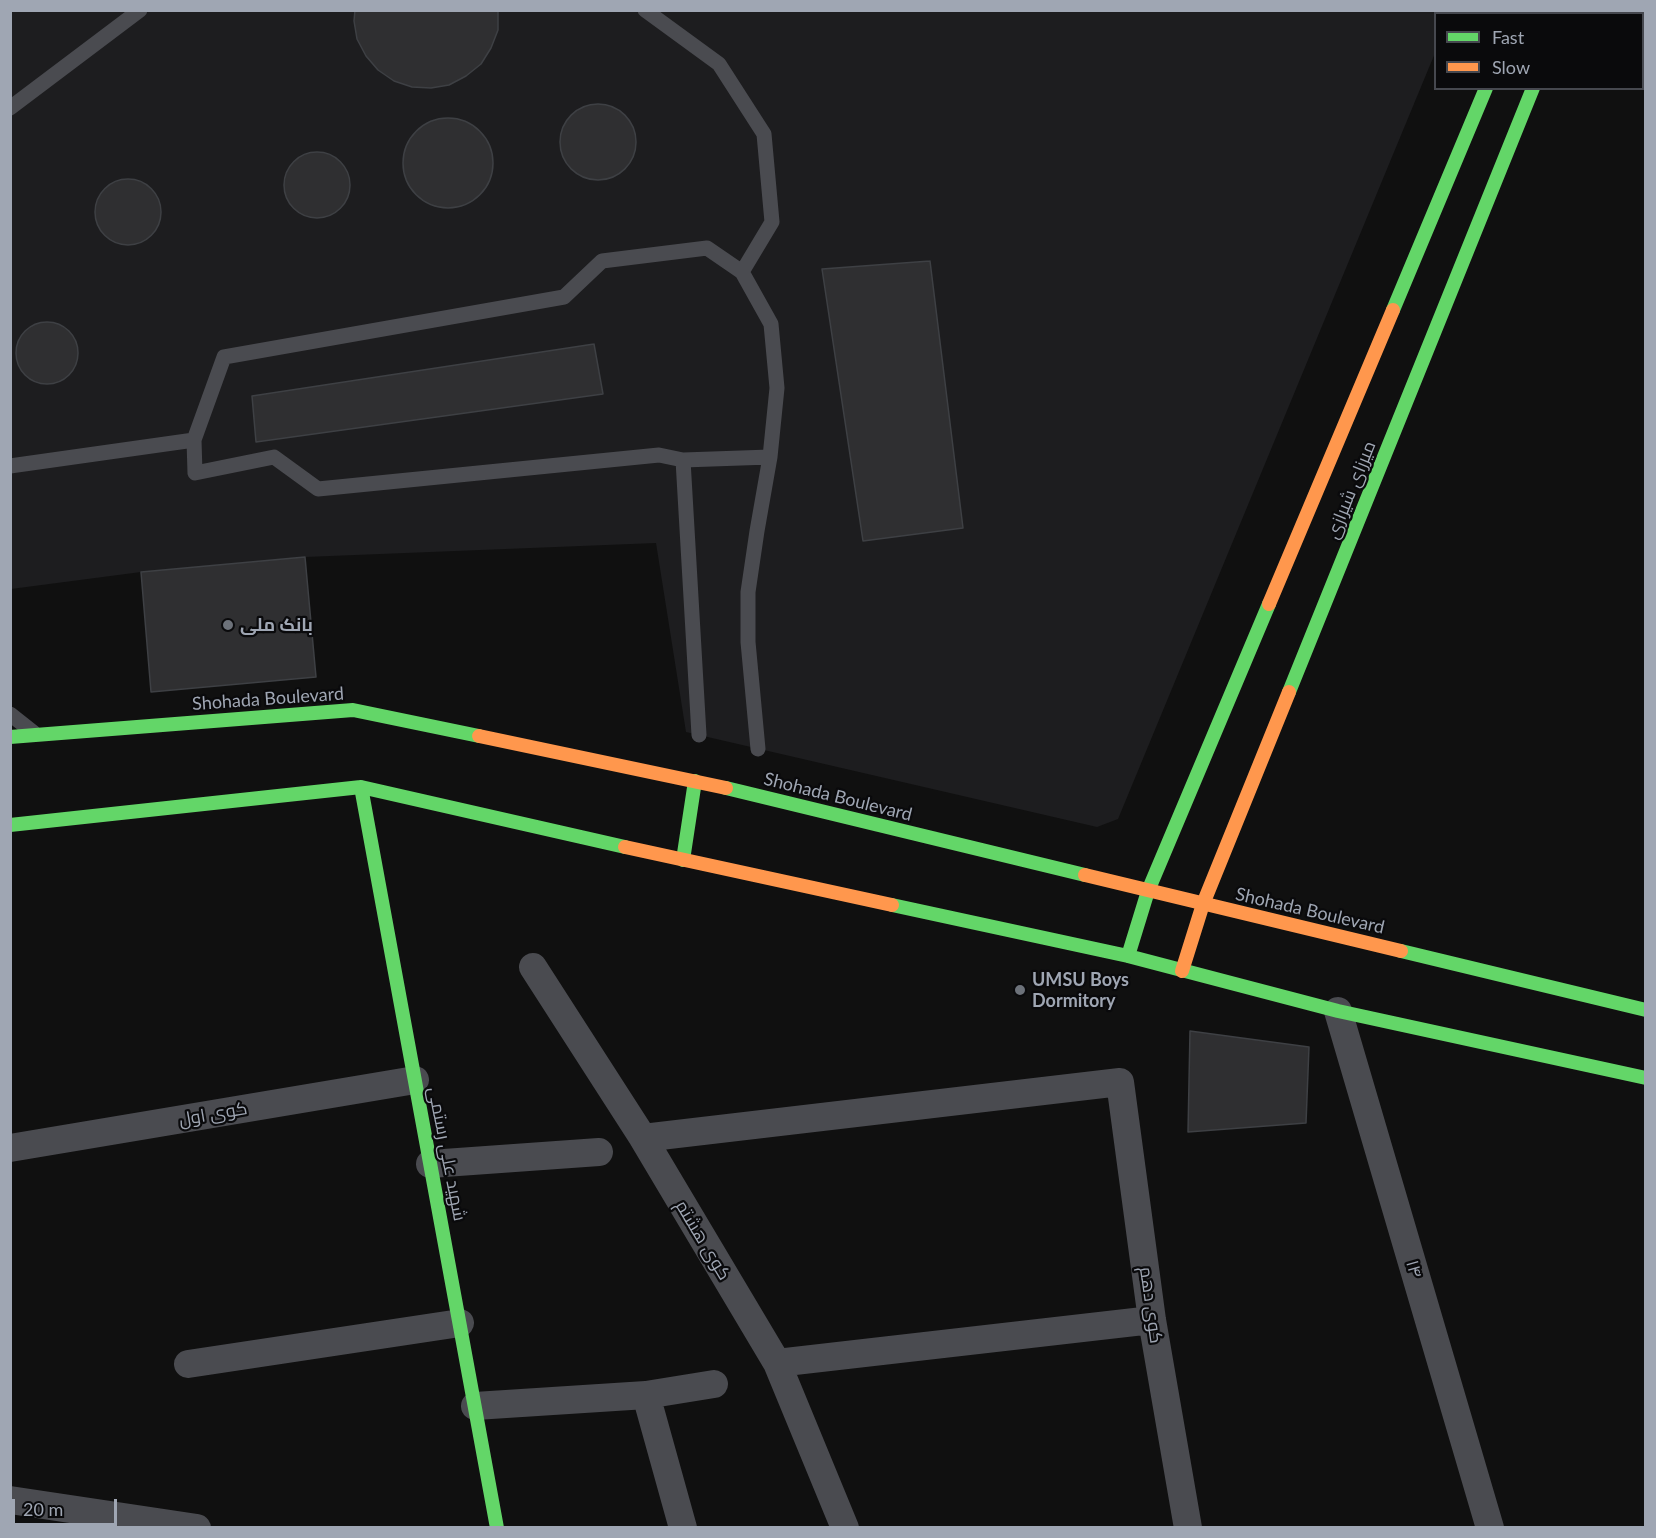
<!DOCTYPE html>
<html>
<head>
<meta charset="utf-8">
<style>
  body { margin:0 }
  #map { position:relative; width:1656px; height:1538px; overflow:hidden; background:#101010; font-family:Lato,sans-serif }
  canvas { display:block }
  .frame { position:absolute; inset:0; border:12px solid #9fa6b3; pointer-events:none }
  .legend { position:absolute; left:1434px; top:12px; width:210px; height:78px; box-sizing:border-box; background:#0a0a0c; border:2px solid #46484f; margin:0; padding:8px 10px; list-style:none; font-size:18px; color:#9fa6b3 }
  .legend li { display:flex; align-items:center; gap:12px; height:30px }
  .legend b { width:30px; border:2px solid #46484f }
  .scale { position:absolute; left:12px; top:1499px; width:105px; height:27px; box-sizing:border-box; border:3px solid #9fa6b3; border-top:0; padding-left:8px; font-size:18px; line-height:21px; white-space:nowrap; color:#9fa6b3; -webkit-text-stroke:4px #0a0a0c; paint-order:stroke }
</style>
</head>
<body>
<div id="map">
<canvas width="1656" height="1538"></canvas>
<div class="frame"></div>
<ul class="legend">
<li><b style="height:8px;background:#63d668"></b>Fast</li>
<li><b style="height:8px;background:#ff974d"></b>Slow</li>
</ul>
<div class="scale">20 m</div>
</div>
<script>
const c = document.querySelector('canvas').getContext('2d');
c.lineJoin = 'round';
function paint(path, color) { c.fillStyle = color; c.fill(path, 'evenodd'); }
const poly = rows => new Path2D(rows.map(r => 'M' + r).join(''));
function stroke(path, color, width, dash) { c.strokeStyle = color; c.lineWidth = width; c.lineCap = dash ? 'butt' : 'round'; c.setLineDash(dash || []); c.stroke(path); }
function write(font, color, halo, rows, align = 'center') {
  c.font = font + ' Lato,Cairo,sans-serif'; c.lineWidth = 4.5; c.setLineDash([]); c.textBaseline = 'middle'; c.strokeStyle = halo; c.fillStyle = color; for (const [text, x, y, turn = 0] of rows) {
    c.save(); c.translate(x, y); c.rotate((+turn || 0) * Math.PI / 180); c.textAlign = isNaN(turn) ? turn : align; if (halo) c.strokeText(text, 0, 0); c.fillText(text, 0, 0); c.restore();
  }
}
const built = poly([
  [10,11,1453,11,1452,13,1436,14,1435,53,1118,819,1097,827,686,732,656,543,305,557,141,572,11,589]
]);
const building = poly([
  [355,10,498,10,498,30,491,48,481,64,466,76,449,85,431,88,412,87,394,81,378,70,366,56,357,39,354,21,355,10],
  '560 142a38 38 0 1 1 76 0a38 38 0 1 1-76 0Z',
  '403 163a45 45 0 1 1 90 0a45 45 0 1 1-90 0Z',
  '284 185a33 33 0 1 1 66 0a33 33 0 1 1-66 0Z',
  '95 212a33 33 0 1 1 66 0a33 33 0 1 1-66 0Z',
  [930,261,963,528,863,541,822,269,930,261],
  '16 353a31 31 0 1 1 62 0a31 31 0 1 1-62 0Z',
  [594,344,603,394,256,442,252,396,594,344],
  [305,557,316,677,151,692,141,572,305,557],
  [1190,1031,1309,1047,1306,1123,1188,1132,1190,1031]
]);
const lane = poly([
  [645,10,719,64,764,134,772,222,742,272],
  [10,108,140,10],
  [683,460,770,457],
  [10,466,194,440],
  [10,714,34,733],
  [699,735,683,460,659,455,318,489,274,457,195,473,194,440,224,357,564,297,602,261,707,248,742,272,771,324,777,388,770,457,757,531,748,592,748,642,758,749]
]);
const street = poly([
  [533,967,643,1138,777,1363,845,1528],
  [1338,1011,1490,1528],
  [643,1138,1120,1082,1152,1320,1188,1528],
  [10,1148,415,1080],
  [430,1164,599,1152],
  [777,1363,1152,1320],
  [188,1364,460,1323],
  [646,1395,683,1528],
  [475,1406,646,1395,714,1384],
  [10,1500,197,1528]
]);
const fast = poly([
  [1518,14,1519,10],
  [1564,14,1565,10],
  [1393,310,1486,88],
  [1289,692,1533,88],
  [10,737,353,710,479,736],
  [361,787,497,1528],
  [726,788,1085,875],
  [10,825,361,787,625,847],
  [683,860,695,781],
  [892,905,1128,956,1338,1011,1646,1078],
  [1401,951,1646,1010],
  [1128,956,1148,891,1269,604]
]);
const slow = poly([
  [1269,604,1393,310],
  [479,736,726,788],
  [625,847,892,905],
  [1085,875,1401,951],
  [1182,971,1203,904,1289,692]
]);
const markers = [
  [228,625,6,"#6d727a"],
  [1020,990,6,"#6d727a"]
];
const streetNames = [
  ["میرزای شیرازی",1351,490,-68],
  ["Shohada Boulevard",268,699,-4],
  ["Shohada Boulevard",838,797,14],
  ["Shohada Boulevard",1310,911,13],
  ["کوی اول",213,1114,-10],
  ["شهید علی رستمی",447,1154,79],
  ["کوی هشتم",703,1240,59],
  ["۱۴",1414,1269,74],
  ["کوی دهم",1151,1305,82]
];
const poiNames = [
  ["بانک ملی",240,625],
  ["UMSU Boys",1032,980],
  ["Dormitory",1032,1001]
];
paint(built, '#1d1d1f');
paint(building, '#2f2f31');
stroke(building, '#3e4044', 1.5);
stroke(lane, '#4a4b50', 15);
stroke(street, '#4a4b50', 28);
stroke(fast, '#63d668', 14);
stroke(slow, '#ff974d', 14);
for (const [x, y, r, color] of markers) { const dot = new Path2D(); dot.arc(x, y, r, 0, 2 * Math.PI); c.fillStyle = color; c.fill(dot); stroke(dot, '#0a0a0c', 2); }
write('18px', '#9fa6b3', '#0a0a0c', streetNames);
write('bold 18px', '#9fa6b3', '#0a0a0c', poiNames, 'left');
</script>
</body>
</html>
